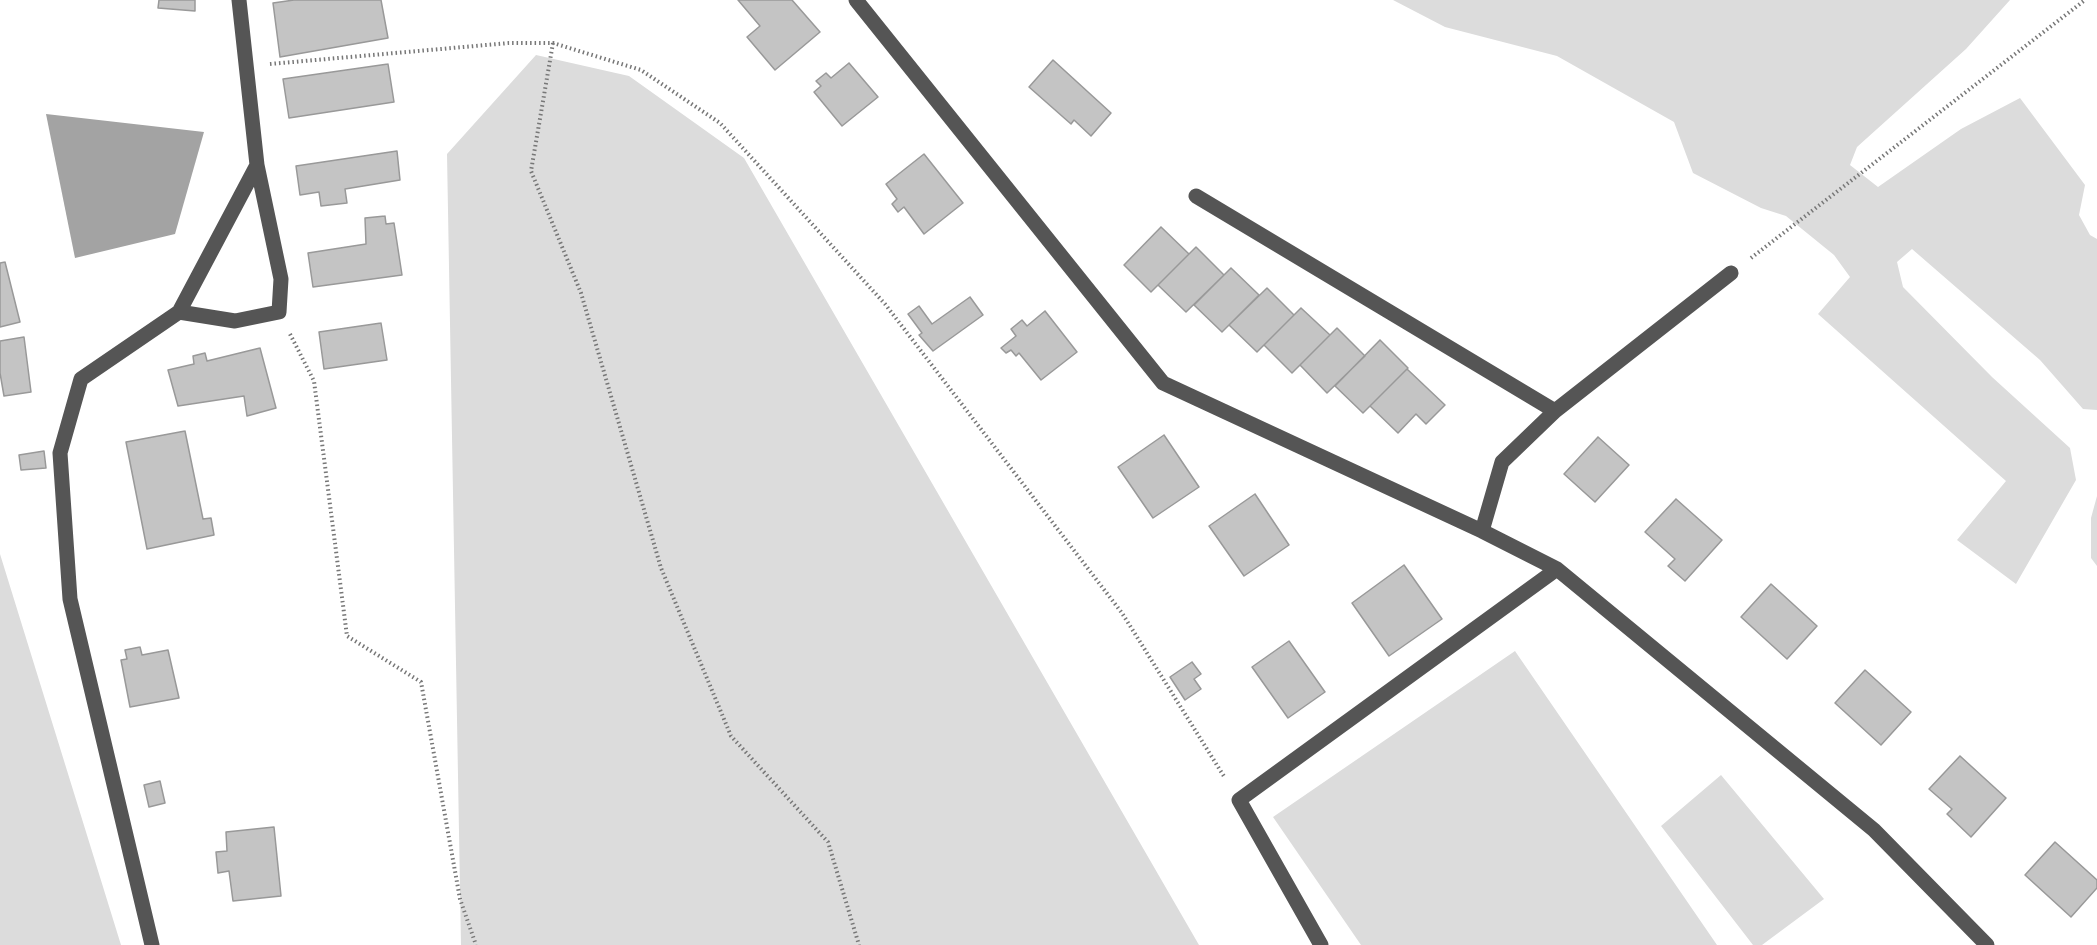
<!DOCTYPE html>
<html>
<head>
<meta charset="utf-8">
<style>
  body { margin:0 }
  canvas { display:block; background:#fff }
</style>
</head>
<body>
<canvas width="2097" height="945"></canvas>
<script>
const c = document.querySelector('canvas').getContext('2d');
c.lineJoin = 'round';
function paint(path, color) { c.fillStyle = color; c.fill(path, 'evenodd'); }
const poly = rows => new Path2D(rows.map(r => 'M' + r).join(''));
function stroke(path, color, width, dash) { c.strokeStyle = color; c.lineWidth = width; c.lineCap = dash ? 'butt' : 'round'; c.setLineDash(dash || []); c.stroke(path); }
const green = poly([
  [1393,0,2010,0,1966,49,1857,147,1850,165,1878,187,1961,129,2020,98,2085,185,2079,215,2090,235,2097,239,2097,410,2083,409,2040,360,1912,249,1897,262,1903,287,1992,377,2070,448,2076,480,2016,584,1957,540,2006,481,1818,314,1850,277,1834,255,1786,216,1761,208,1693,173,1674,122,1557,56,1445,27],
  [536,55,629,76,744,158,1199,945,461,945,447,154],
  [2097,496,2097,566,2091,558,2091,518],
  [0,554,121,945,0,945],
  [1515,651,1717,945,1361,945,1273,817],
  [1721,775,1824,899,1762,945,1753,945,1661,826]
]);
const water = poly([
  [46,114,204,132,175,234,75,258]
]);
const building = poly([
  [159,0,195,0,195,11,158,8,159,0],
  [294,0,381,0,388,38,280,57,273,3,294,0],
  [738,0,792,0,820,32,775,70,747,37,760,26,738,0],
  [1053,60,1111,113,1091,136,1074,120,1071,124,1029,87,1053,60],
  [849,63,878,97,842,126,814,92,821,86,816,81,826,73,831,78,849,63],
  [388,64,394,102,289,118,283,79,388,64],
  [397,151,400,180,345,189,347,203,321,206,319,192,300,195,296,166,397,151],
  [924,154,963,203,924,234,904,207,898,212,892,204,897,199,886,184,924,154],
  [385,216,386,224,394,223,402,275,313,287,308,253,366,244,365,218,385,216],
  [1161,227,1189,254,1151,292,1124,265,1161,227],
  [1196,247,1224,275,1186,312,1158,285,1196,247],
  [5,262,20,322,0,327,0,263,5,262],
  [1231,268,1259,295,1222,332,1194,305,1231,268],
  [1267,288,1294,315,1257,352,1229,325,1267,288],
  [970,297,983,315,933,351,919,335,922,333,908,314,919,306,932,324,970,297],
  [1301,308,1330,335,1292,373,1264,345,1301,308],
  [1045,311,1077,352,1041,380,1019,353,1016,356,1011,350,1006,353,1001,348,1016,336,1011,329,1022,320,1027,326,1045,311],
  [381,323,387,360,324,369,319,332,381,323],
  [1337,328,1365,356,1327,393,1300,365,1337,328],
  [24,337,31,392,4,396,0,373,0,341,24,337],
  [1380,340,1408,368,1363,413,1335,386,1380,340],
  [260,348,276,408,247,416,244,396,178,406,168,370,194,364,193,356,205,353,207,361,260,348],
  [1407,369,1445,405,1426,424,1416,414,1398,433,1370,406,1407,369],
  [185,431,203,519,211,518,214,535,147,549,126,442,185,431],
  [1164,435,1199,487,1153,518,1118,467,1164,435],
  [1598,437,1629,465,1595,502,1564,474,1598,437],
  [44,451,46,468,21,470,19,455,44,451],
  [1255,494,1289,545,1244,576,1209,526,1255,494],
  [1676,499,1722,540,1685,581,1668,566,1675,559,1645,532,1676,499],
  [1404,565,1442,619,1389,656,1352,603,1404,565],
  [1771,584,1817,626,1787,659,1741,617,1771,584],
  [1289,641,1325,692,1288,718,1252,667,1289,641],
  [140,647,142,655,168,650,179,698,130,707,121,660,127,659,125,650,140,647],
  [1192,662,1201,674,1194,679,1201,689,1185,700,1170,677,1192,662],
  [1865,670,1911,712,1881,745,1835,703,1865,670],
  [1960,756,2006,798,1971,837,1947,814,1952,809,1929,789,1960,756],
  [160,781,165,803,149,807,144,785,160,781],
  [274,827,281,896,233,901,229,871,218,873,216,852,227,851,226,832,274,827],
  [2055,842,2097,880,2097,888,2071,917,2025,875,2055,842]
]);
const path = poly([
  [553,43,531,171,581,293,661,568,731,736,828,842,859,945],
  [270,64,509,43,553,43,641,70,720,123,885,304,1122,613,1225,778],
  [1751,258,2085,0],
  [290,334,314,381,347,636,421,682,460,899,476,945]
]);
const minor = poly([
  [856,0,1163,383,1482,531,1557,569,1874,830,1987,945],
  [1196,196,1555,411],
  [179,312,235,321,279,312,281,279,257,165],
  [1482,531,1502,462,1555,411,1731,273],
  [152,945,70,599,60,453,81,379,179,312,257,165,239,0],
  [1321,945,1239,800,1557,569]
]);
paint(green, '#dcdcdc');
paint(water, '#a3a3a3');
paint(building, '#c4c4c4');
stroke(building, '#999', 1.5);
stroke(path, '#777', 4, [1.5, 3]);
stroke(minor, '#555', 15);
</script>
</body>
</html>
